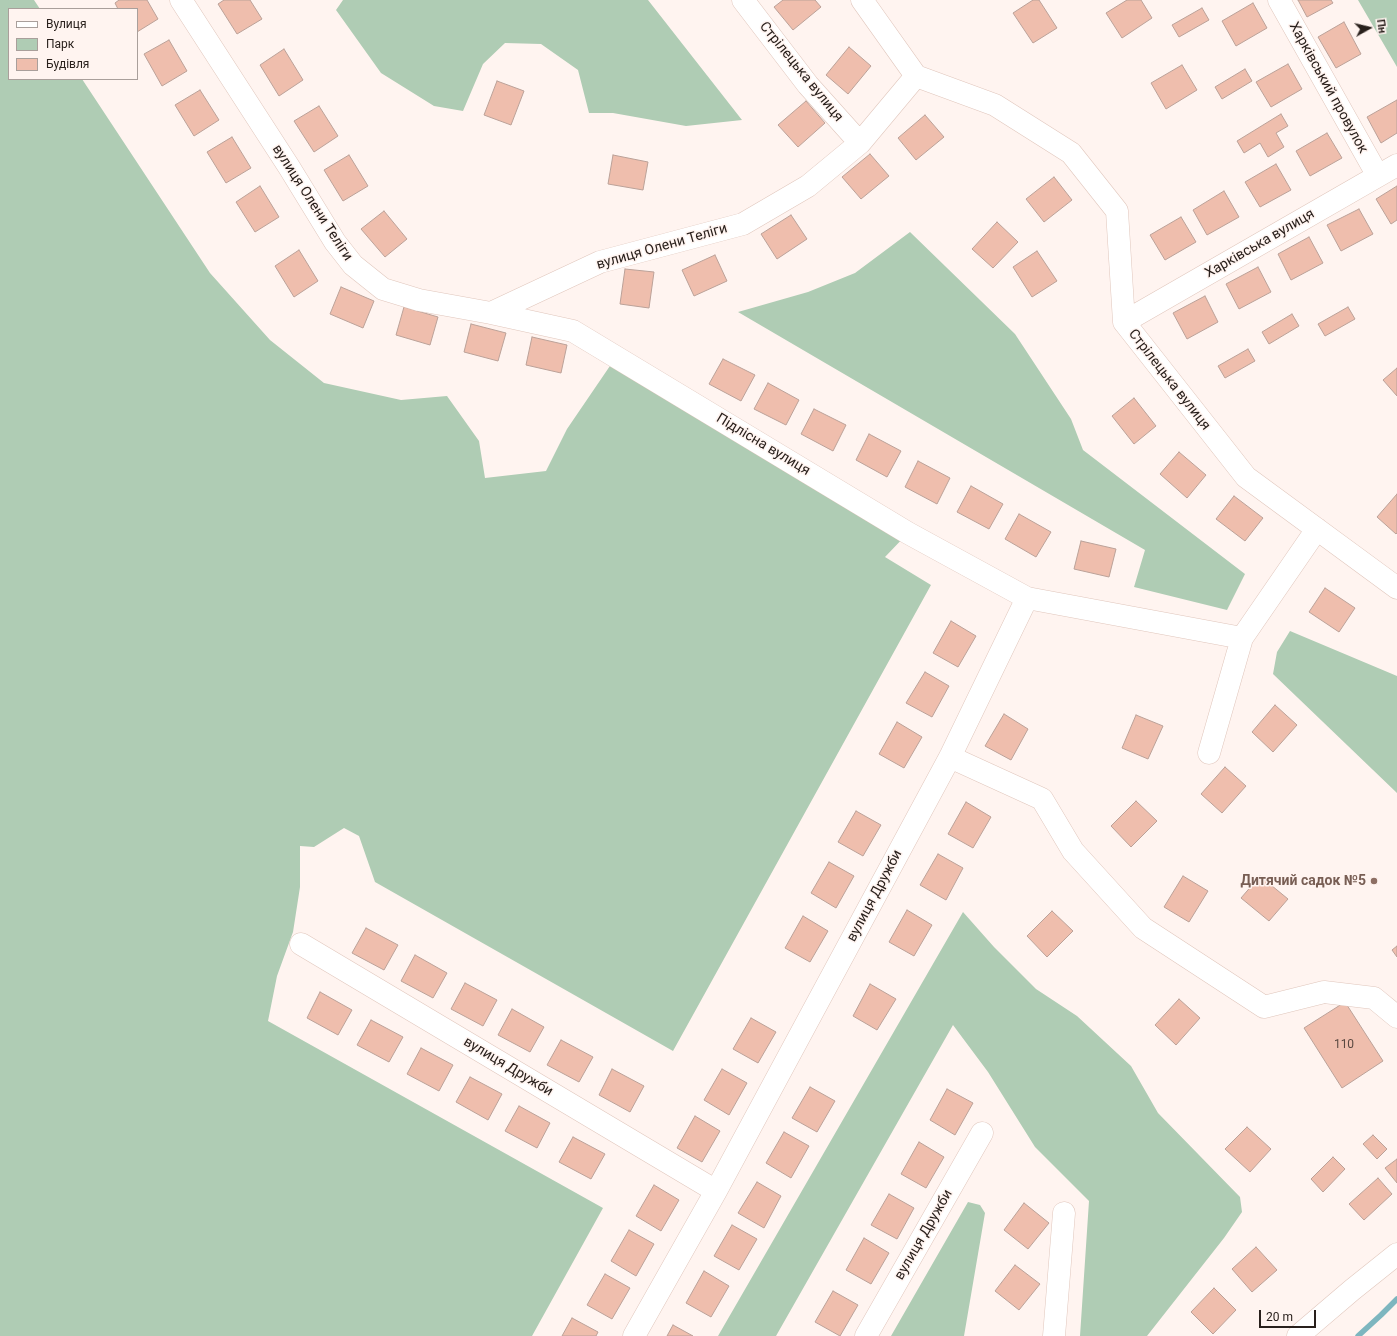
<!DOCTYPE html>
<html>
<head>
<meta charset="utf-8">
<style>
  body { margin:0 }
  #map { position:relative; width:1397px; height:1336px; overflow:hidden; background:#fff4f0; font-family:Roboto,sans-serif }
  canvas { display:block }
  .legend { position:absolute; left:8px; top:8px; width:130px; height:72px; box-sizing:border-box; background:#fff4f0; border:1px solid #a99f9b; margin:0; padding:5px 7px; list-style:none; font-size:12px; color:#29201c }
  .legend li { display:flex; align-items:center; gap:8px; height:20px }
  .legend b { width:20px; border:1px solid #a99f9b }
  .north { position:absolute; left:1349px; top:8px; width:40px; height:40px; -webkit-text-stroke:3px #fff4f0; paint-order:stroke; rotate:82deg; font-size:11px; font-weight:700; line-height:16px; text-align:center; color:#29201c }
  .north::after { content:''; display:block; margin:auto; width:14px; height:18px; background:#29201c; clip-path:polygon(50% 0,100% 100%,50% 72%,0 100%) }
  .scale { position:absolute; left:1259px; top:1310px; width:57px; height:18px; box-sizing:border-box; border:2px solid #29201c; border-top:0; padding-left:5px; font-size:12px; line-height:14px; white-space:nowrap; color:#29201c; -webkit-text-stroke:3px #fff4f0; paint-order:stroke }
</style>
</head>
<body>
<div id="map">
<canvas width="1397" height="1336"></canvas>
<ul class="legend">
<li><b style="height:5px;background:#fff"></b>Вулиця</li>
<li><b style="height:11px;background:#afccb4"></b>Парк</li>
<li><b style="height:11px;background:#efbead"></b>Будівля</li>
</ul>
<div class="north">Пн</div>
<div class="scale">20 m</div>
</div>
<script>
const c = document.querySelector('canvas').getContext('2d');
c.lineJoin = 'round';
function paint(path, color) { c.fillStyle = color; c.fill(path, 'evenodd'); }
const poly = rows => new Path2D(rows.map(r => 'M' + r).join(''));
function stroke(path, color, width, dash) { c.strokeStyle = color; c.lineWidth = width; c.lineCap = dash ? 'butt' : 'round'; c.setLineDash(dash || []); c.stroke(path); }
function write(font, color, halo, rows, align = 'center') {
  c.font = font + ' Roboto,sans-serif'; c.lineWidth = 3; c.setLineDash([]); c.textBaseline = 'middle'; c.strokeStyle = halo; c.fillStyle = color; for (const [text, x, y, turn = 0] of rows) {
    c.save(); c.translate(x, y); c.rotate((+turn || 0) * Math.PI / 180); c.textAlign = isNaN(turn) ? turn : align; if (halo) c.strokeText(text, 0, 0); c.fillText(text, 0, 0); c.restore();
  }
}
const green = poly([
  [0,0,34,0,40,9,9,9,9,79,82,79,210,273,270,340,324,383,401,400,447,396,479,441,485,478,546,471,567,429,614,360,908,533,885,557,931,585,673,1051,375,882,359,836,344,828,314,847,300,846,300,887,293,932,277,976,268,1021,603,1208,532,1336,0,1336],
  [343,0,648,0,742,120,686,126,613,113,589,113,578,70,541,44,505,43,483,64,463,111,434,106,381,73,336,10],
  [1358,0,1397,0,1397,67],
  [910,232,1015,334,1071,419,1083,450,1245,574,1227,610,1134,587,1145,550,738,312,808,292,855,273],
  [1290,631,1397,676,1397,793,1273,674,1277,652],
  [963,912,994,947,1036,989,1077,1016,1131,1066,1158,1113,1240,1197,1242,1212,1224,1238,1147,1336,1080,1336,1089,1201,1035,1147,988,1072,953,1025,776,1336,718,1336],
  [968,1202,980,1205,985,1213,964,1336,891,1336]
]);
const stream = poly([
  [1358,1336,1381,1315,1397,1299]
]);
const building = poly([
  [119,0,147,0,158,19,137,32,137,9,118,9,115,3,119,0],
  [224,0,250,0,262,19,237,34,218,4,224,0],
  [783,0,815,0,821,7,793,30,774,7,783,0],
  [1033,0,1039,0,1057,28,1033,43,1013,13,1033,0],
  [1127,0,1141,0,1152,18,1122,38,1106,13,1127,0],
  [1298,0,1331,0,1333,3,1307,17,1298,0],
  [1253,3,1267,28,1236,46,1222,21,1253,3],
  [1202,8,1209,20,1179,37,1172,25,1202,8],
  [1344,22,1361,54,1336,68,1318,37,1344,22],
  [169,40,187,71,162,86,144,54,169,40],
  [849,47,871,66,848,94,826,75,849,47],
  [284,49,303,80,279,96,260,65,284,49],
  [1288,64,1302,89,1271,107,1256,82,1288,64],
  [1182,65,1197,90,1166,109,1151,83,1182,65],
  [1245,69,1252,81,1222,99,1215,87,1245,69],
  [497,81,524,91,511,125,484,115,497,81],
  [200,90,219,120,194,136,175,105,200,90],
  [1397,100,1397,133,1381,143,1367,117,1397,100],
  [806,101,825,123,798,147,778,125,806,101],
  [319,106,338,136,314,152,294,121,319,106],
  [1281,114,1288,126,1276,133,1284,147,1268,157,1260,143,1244,153,1237,141,1281,114],
  [925,115,944,137,916,160,898,138,925,115],
  [1327,133,1342,158,1310,176,1296,151,1327,133],
  [232,137,251,168,226,183,207,152,232,137],
  [870,154,889,176,861,199,842,177,870,154],
  [349,155,368,186,343,201,324,170,349,155],
  [613,155,648,162,643,190,608,184,613,155],
  [1276,164,1291,190,1260,207,1245,182,1276,164],
  [1054,177,1072,200,1044,222,1026,199,1054,177],
  [260,186,279,217,255,232,236,202,260,186],
  [1397,186,1397,220,1391,224,1376,199,1397,186],
  [1224,191,1239,217,1207,235,1193,210,1224,191],
  [1359,209,1373,234,1341,251,1327,225,1359,209],
  [384,211,407,239,385,257,361,229,384,211],
  [791,215,807,239,777,259,761,234,791,215],
  [1181,217,1196,242,1165,260,1150,235,1181,217],
  [997,222,1018,242,993,268,972,249,997,222],
  [1309,237,1323,263,1291,280,1278,254,1309,237],
  [299,250,318,281,294,297,275,266,299,250],
  [1037,251,1057,281,1032,297,1013,267,1037,251],
  [715,255,727,281,694,296,682,270,715,255],
  [1258,267,1271,292,1239,309,1226,284,1258,267],
  [625,269,654,272,649,308,620,304,625,269],
  [341,287,374,301,363,328,330,314,341,287],
  [1205,296,1218,322,1187,339,1173,313,1205,296],
  [404,307,438,317,430,345,396,335,404,307],
  [1348,307,1355,319,1325,336,1318,324,1348,307],
  [1292,314,1299,326,1269,344,1262,332,1292,314],
  [471,324,506,333,498,361,464,352,471,324],
  [532,337,567,345,561,373,526,365,532,337],
  [1248,349,1255,361,1225,378,1218,366,1248,349],
  [723,359,755,375,741,401,709,384,723,359],
  [1397,368,1397,396,1383,380,1397,368],
  [768,383,799,400,786,425,754,409,768,383],
  [1134,398,1156,426,1134,444,1112,416,1134,398],
  [814,409,846,425,833,451,801,434,814,409],
  [869,434,901,451,887,477,856,460,869,434],
  [1179,452,1206,475,1187,498,1160,474,1179,452],
  [918,461,950,478,937,504,905,487,918,461],
  [971,486,1003,504,989,529,957,512,971,486],
  [1397,494,1397,533,1396,534,1377,517,1397,494],
  [1234,496,1263,518,1245,541,1216,519,1234,496],
  [1019,514,1051,532,1036,557,1005,539,1019,514],
  [1081,541,1116,549,1109,577,1074,569,1081,541],
  [1325,588,1355,608,1339,632,1309,612,1325,588],
  [951,621,976,636,958,667,933,653,951,621],
  [925,672,949,686,932,717,906,703,925,672],
  [1275,705,1297,725,1273,752,1252,732,1275,705],
  [1004,714,1028,729,1011,760,985,746,1004,714],
  [1136,715,1163,726,1148,759,1122,748,1136,715],
  [897,722,922,737,904,768,879,754,897,722],
  [1225,767,1246,786,1222,813,1201,794,1225,767],
  [1136,801,1157,821,1131,847,1111,826,1136,801],
  [966,802,991,817,973,848,948,834,966,802],
  [856,811,881,825,863,856,838,842,856,811],
  [938,854,963,868,946,900,920,885,938,854],
  [829,862,854,876,836,908,811,893,829,862],
  [1183,876,1208,891,1189,922,1164,907,1183,876],
  [1260,876,1288,899,1269,921,1241,898,1260,876],
  [907,910,932,925,914,956,889,942,907,910],
  [1052,911,1073,931,1047,957,1027,936,1052,911],
  [803,916,828,931,810,962,785,948,803,916],
  [366,928,398,945,384,970,352,953,366,928],
  [1397,946,1397,957,1392,950,1397,946],
  [415,955,447,973,433,998,401,981,415,955],
  [465,983,497,1000,483,1026,451,1009,465,983],
  [870,984,896,999,877,1030,853,1016,870,984],
  [320,992,352,1010,338,1035,307,1018,320,992],
  [1179,999,1200,1018,1176,1045,1155,1025,1179,999],
  [1345,1002,1383,1061,1342,1088,1304,1028,1345,1002],
  [512,1009,544,1027,530,1052,498,1035,512,1009],
  [751,1018,776,1032,758,1063,733,1049,751,1018],
  [371,1020,403,1037,389,1062,357,1045,371,1020],
  [561,1040,593,1057,579,1082,547,1065,561,1040],
  [421,1048,453,1065,439,1091,407,1074,421,1048],
  [612,1069,644,1086,630,1112,599,1095,612,1069],
  [722,1069,747,1083,729,1115,704,1100,722,1069],
  [470,1077,502,1094,488,1120,456,1102,470,1077],
  [810,1087,835,1101,817,1132,792,1118,810,1087],
  [947,1089,973,1103,955,1135,930,1120,947,1089],
  [519,1106,550,1123,537,1148,505,1131,519,1106],
  [695,1116,720,1131,702,1162,677,1148,695,1116],
  [1247,1127,1271,1149,1250,1172,1225,1149,1247,1127],
  [784,1132,809,1146,791,1178,766,1163,784,1132],
  [1373,1135,1387,1149,1377,1159,1363,1144,1373,1135],
  [573,1137,605,1154,591,1179,559,1162,573,1137],
  [919,1142,944,1157,926,1188,901,1174,919,1142],
  [1333,1157,1345,1169,1323,1192,1311,1179,1333,1157],
  [1397,1159,1397,1183,1385,1168,1397,1159],
  [1378,1178,1392,1194,1364,1220,1349,1204,1378,1178],
  [757,1182,781,1196,764,1228,738,1213,757,1182],
  [654,1185,679,1200,661,1231,636,1216,654,1185],
  [889,1194,914,1208,897,1239,871,1225,889,1194],
  [1024,1203,1049,1223,1028,1249,1004,1230,1024,1203],
  [732,1225,757,1239,739,1270,714,1256,732,1225],
  [629,1230,654,1244,636,1276,611,1261,629,1230],
  [864,1238,889,1253,871,1284,846,1270,864,1238],
  [1256,1247,1277,1270,1252,1292,1232,1269,1256,1247],
  [1015,1265,1040,1284,1019,1310,995,1291,1015,1265],
  [704,1271,729,1286,711,1317,686,1303,704,1271],
  [605,1274,630,1288,612,1319,587,1305,605,1274],
  [1214,1288,1236,1310,1213,1334,1191,1312,1214,1288],
  [833,1291,858,1305,840,1336,815,1322,833,1291],
  [572,1318,598,1332,596,1336,562,1336,572,1318],
  [673,1325,693,1336,667,1336,673,1325]
]);
const minor = poly([
  [181,0,289,167,335,242,353,265,383,289,419,300,491,313,600,262,743,224,808,186,860,143,916,76],
  [743,0,808,85,860,143],
  [862,0,916,76,995,105,1071,153,1117,211,1124,322,1246,477,1397,588],
  [1279,0,1378,176],
  [491,313,573,331,908,533,1027,598,1242,638],
  [1124,322,1397,165],
  [1209,753,1242,638,1317,529],
  [950,757,1042,799,1073,851,1143,928,1264,1007,1324,992,1374,998,1397,1017],
  [301,944,716,1191],
  [634,1336,716,1191,950,757,1027,598],
  [866,1336,982,1133],
  [1054,1336,1064,1213]
]);
const major = poly([
  [1298,1336,1352,1290,1397,1254]
]);
const markers = [
  [1374,881,4,"#8d6e63"]
];
const numberNames = [
  ["110",1344,1045]
];
const streetNames = [
  ["Стрілецька вулиця",801,72,51],
  ["Харківський провулок",1328,88,61],
  ["вулиця Олени Теліги",312,203,57],
  ["Харківська вулиця",1260,244,-30],
  ["вулиця Олени Теліги",662,247,-16],
  ["Стрілецька вулиця",1169,380,52],
  ["Підлісна вулиця",763,445,31],
  ["вулиця Дружби",875,896,-62],
  ["вулиця Дружби",508,1067,31],
  ["вулиця Дружби",924,1235,-60]
];
const educationNames = [
  ["Дитячий садок №5",1366,881]
];
paint(green, '#afccb4');
stroke(stream, '#7db6bf', 5.5);
paint(building, '#efbead');
stroke(building, '#bba198', 1);
stroke(minor, '#e0c6bc', 23);
stroke(major, '#e0c6bc', 23);
stroke(minor, '#fff', 22);
stroke(major, '#fff', 22);
for (const [x, y, r, color] of markers) { const dot = new Path2D(); dot.arc(x, y, r, 0, 2 * Math.PI); c.fillStyle = color; c.fill(dot); stroke(dot, '#fff4f0', 1.5); }
write('12px', '#5a4840', null, numberNames);
write('14px', '#29201c', '#fff4f0', streetNames);
write('bold 14px', '#785e54', '#fff4f0', educationNames, 'right');
</script>
</body>
</html>
